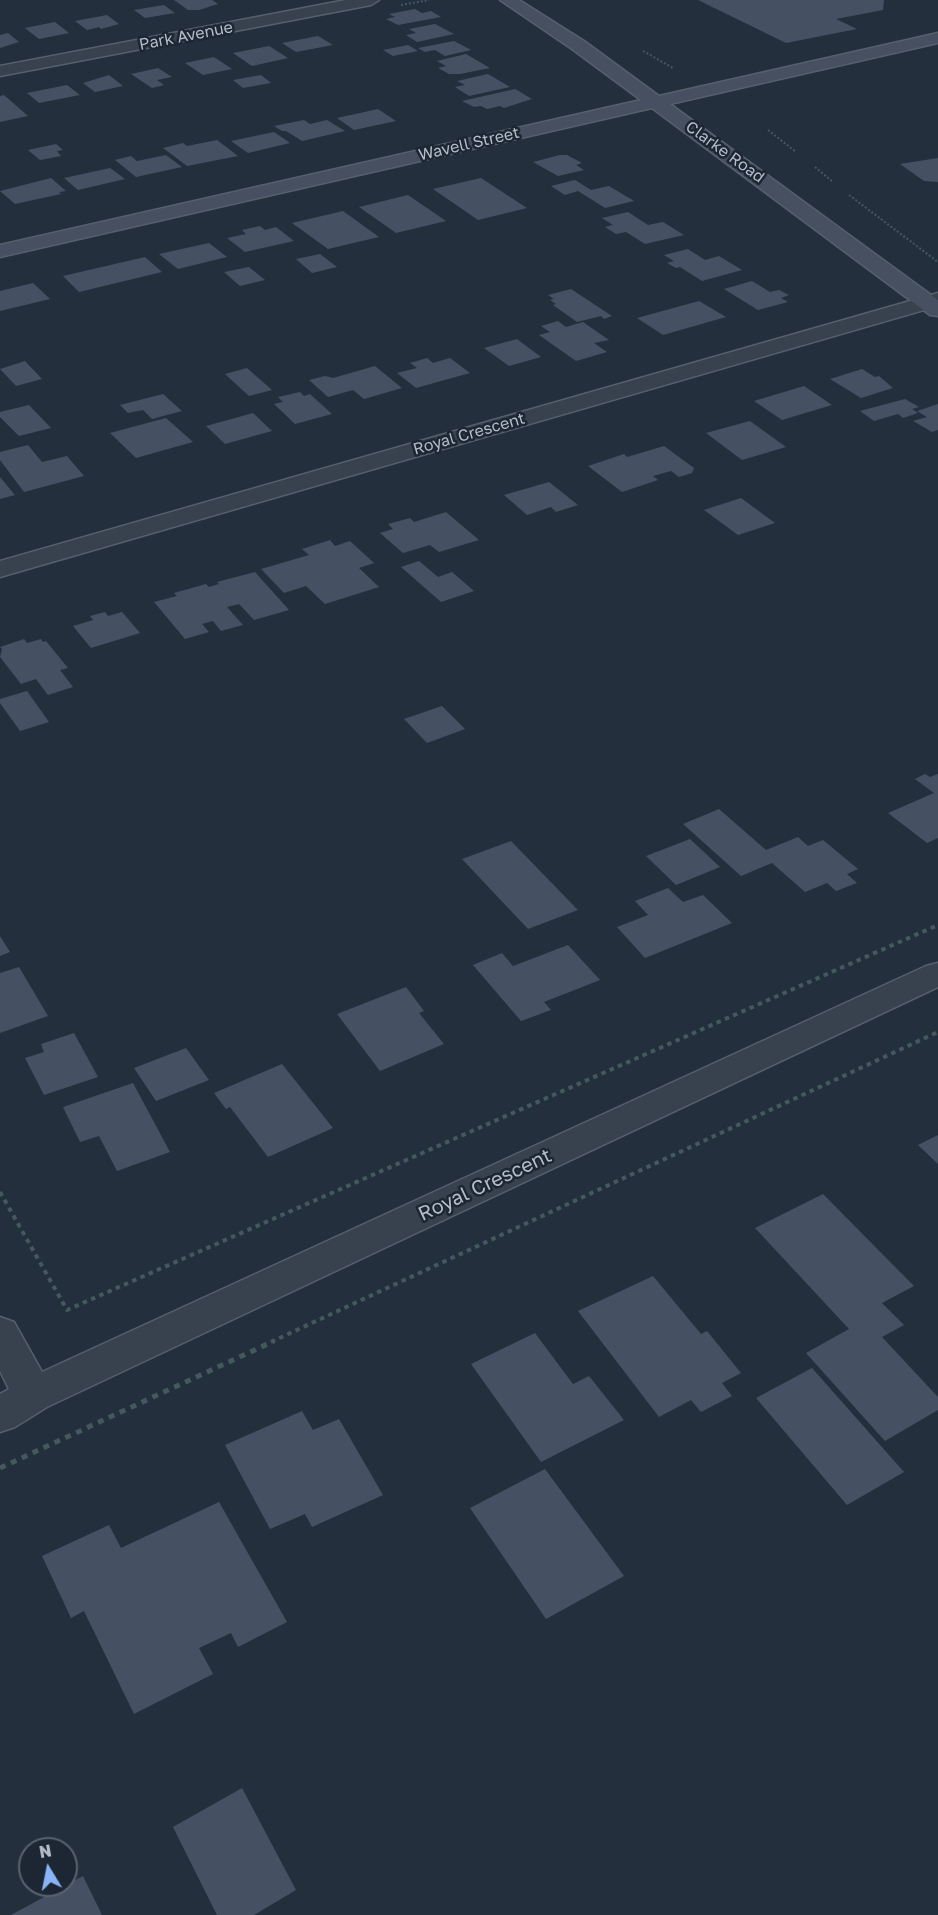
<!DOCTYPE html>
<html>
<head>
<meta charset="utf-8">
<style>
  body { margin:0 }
  #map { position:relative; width:938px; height:1915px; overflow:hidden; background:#242f3e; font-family:"Golos Text",sans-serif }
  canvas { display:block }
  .north { position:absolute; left:18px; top:1837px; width:60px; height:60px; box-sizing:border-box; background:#1d2633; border:2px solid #59626f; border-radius:50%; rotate:350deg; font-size:16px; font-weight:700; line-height:24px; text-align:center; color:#b4bcc9 }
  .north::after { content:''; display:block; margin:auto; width:21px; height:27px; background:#8ab4f8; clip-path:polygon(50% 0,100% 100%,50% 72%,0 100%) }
</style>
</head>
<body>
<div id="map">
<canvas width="938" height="1915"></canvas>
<div class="north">N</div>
</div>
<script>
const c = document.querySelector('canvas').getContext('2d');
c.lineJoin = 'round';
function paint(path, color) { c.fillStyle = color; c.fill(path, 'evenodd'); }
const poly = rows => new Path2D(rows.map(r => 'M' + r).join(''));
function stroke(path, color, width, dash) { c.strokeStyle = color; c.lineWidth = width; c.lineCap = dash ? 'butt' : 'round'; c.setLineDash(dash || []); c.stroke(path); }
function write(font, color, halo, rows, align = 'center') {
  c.font = font + ' "Golos Text",sans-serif'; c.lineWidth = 5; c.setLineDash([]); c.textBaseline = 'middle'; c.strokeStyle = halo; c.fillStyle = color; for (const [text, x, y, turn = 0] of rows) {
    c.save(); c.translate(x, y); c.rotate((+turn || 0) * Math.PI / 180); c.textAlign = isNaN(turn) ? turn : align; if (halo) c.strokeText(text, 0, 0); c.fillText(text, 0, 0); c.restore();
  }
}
const building = poly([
  [174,0,212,0,218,4,199,10,188,10],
  [698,0,884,0,883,10,836,19,857,29,786,43],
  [164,5,175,13,145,18,134,10],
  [415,9,422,13,431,11,441,17,398,25,386,19,395,17,389,14],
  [107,15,119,24,101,29,99,27,87,30,75,21],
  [55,22,69,33,39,39,25,28],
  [435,24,454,34,417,42,406,35,416,33,409,29],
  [8,33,19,42,0,48,0,35],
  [318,36,333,45,296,52,282,43],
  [454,41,471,50,445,56,435,50,425,52,418,48],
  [408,45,418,51,393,56,383,50],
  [269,46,288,58,252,66,233,53],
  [466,54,490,68,460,74,449,74,438,68,446,66,437,61],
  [214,57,232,69,203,75,185,63],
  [158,68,172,77,157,80,164,85,152,88,131,74],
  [488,74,510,87,469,96,455,87,465,85,457,81],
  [109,75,123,86,95,92,83,83],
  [261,75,271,83,243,88,233,80],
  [67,85,80,95,39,103,27,93],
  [515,89,532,99,504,108,500,106,487,109,481,106,474,107,462,101],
  [4,95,28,116,0,122,0,96],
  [378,109,396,121,354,130,337,118],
  [304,120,310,124,327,120,345,131,302,141,286,131,282,131,274,126],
  [274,132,290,143,248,153,231,141],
  [217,140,238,156,187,166,163,148,183,143,187,146],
  [56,144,63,150,57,151,61,156,40,160,28,150],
  [166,155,182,167,136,177,115,160,131,156,137,161],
  [560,155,567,155,582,163,576,165,584,170,558,176,533,162],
  [938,158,938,182,924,181,900,164],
  [110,168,125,179,78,190,64,178],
  [51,178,66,191,59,192,61,194,15,204,0,191],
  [481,178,527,208,478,220,433,189],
  [575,180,591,190,609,186,634,201,605,208,578,191,565,195,551,186],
  [408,195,446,221,396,233,359,207],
  [343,211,379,237,328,249,292,223],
  [628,212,648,225,663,222,684,235,645,244,626,232,616,234,605,227,613,225,602,218],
  [260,226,265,230,276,227,294,241,245,252,227,238,246,234,242,230],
  [209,243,227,257,178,269,159,254],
  [688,249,705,260,719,256,742,270,702,281,680,267,676,268,667,263,674,261,664,255],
  [320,254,337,267,312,273,296,259],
  [145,257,162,272,79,292,63,276],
  [249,267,265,280,240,286,224,272],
  [752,281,770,292,779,290,789,295,781,298,788,302,758,310,724,289],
  [33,283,50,299,0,311,0,291],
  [571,289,612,316,604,319,601,316,577,322,553,305,556,304,550,300,554,299,548,295],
  [699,301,726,317,663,335,637,318],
  [558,321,566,327,583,322,609,340,594,343,607,352,576,361,539,335,550,332,541,326],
  [517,339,541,357,509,366,484,348],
  [427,358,433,363,450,358,470,373,416,388,397,373,417,368,410,363],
  [25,361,42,379,16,386,0,369],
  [375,366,402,388,364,399,353,390,328,397,309,380,325,376,333,378],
  [247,368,272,390,249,396,225,374],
  [862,369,875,377,879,376,893,388,861,398,830,379],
  [804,386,832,405,782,420,754,401],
  [300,392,304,396,310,394,332,414,295,424,274,404,283,402,278,397],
  [163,394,182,411,152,419,143,410,128,413,120,405],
  [905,399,919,407,912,409,918,413,903,418,898,414,874,421,860,411],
  [938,404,938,430,932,432,913,421,927,417,917,411],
  [29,405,51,428,19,436,0,417,0,412],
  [253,413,272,431,225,444,206,426],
  [166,418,193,442,136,458,110,433],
  [750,421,786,447,742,460,706,433],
  [28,445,42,462,67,456,84,476,24,492,0,460,0,452],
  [664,446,694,468,692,473,679,477,671,471,653,476,658,480,622,492,588,466,624,454,627,457],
  [0,477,15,495,0,499],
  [549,482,578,505,556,512,551,507,527,515,504,495],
  [741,498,775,523,738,535,704,510],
  [446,512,479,540,439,552,430,545,403,553,380,533,393,529,388,524,410,518,414,522],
  [330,540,335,546,350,541,374,563,359,568,379,587,325,604,306,586,284,593,261,569,309,555,302,549],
  [419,561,438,577,452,572,474,591,441,602,401,567],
  [255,572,289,610,254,620,239,604,227,607,243,625,221,631,213,621,202,624,209,632,185,639,154,602,177,596,174,593,206,584,209,587,219,584,217,582],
  [105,612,108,616,122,612,140,633,91,648,73,626,93,620,90,616],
  [24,639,27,643,41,639,43,642,46,641,68,668,60,670,73,687,48,695,36,679,21,684,0,657,2,649,0,647],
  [27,691,49,722,20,731,0,703,0,699],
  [442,706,465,729,427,743,404,719],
  [925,774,930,777,938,774,938,838,927,843,888,813,934,793,915,779],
  [719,809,766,850,798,837,808,846,823,840,858,869,847,874,857,883,836,891,827,883,805,892,772,863,741,876,683,824],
  [690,839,720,867,676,885,646,856],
  [511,841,578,910,528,929,462,859],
  [668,888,683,902,703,895,732,923,645,958,617,927,648,915,635,901],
  [0,936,10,952,0,956],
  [568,945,600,980,544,1002,551,1010,521,1021,473,965,502,953,513,966],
  [19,967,48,1016,0,1033,0,973],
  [406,987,424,1011,419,1013,444,1044,380,1071,337,1014],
  [74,1033,98,1077,44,1095,25,1058,44,1052,41,1044],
  [186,1048,209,1080,156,1101,134,1068],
  [282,1064,333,1128,268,1157,230,1107,226,1109,214,1093],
  [133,1083,170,1152,117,1171,99,1136,80,1142,63,1107],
  [938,1135,938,1164,918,1145],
  [823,1194,914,1286,882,1303,904,1325,882,1337,938,1397,938,1410,885,1441,806,1353,849,1329,755,1228],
  [653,1276,701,1334,707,1331,741,1373,722,1383,732,1396,701,1412,691,1400,659,1417,578,1311],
  [535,1333,573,1384,589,1376,624,1420,541,1462,471,1364],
  [812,1368,904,1472,847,1505,756,1398],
  [302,1411,313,1430,339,1419,383,1495,312,1527,305,1514,270,1529,225,1445],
  [545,1469,624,1576,546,1619,470,1508],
  [219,1502,287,1622,238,1647,231,1633,199,1648,213,1674,134,1714,84,1611,71,1618,42,1556,109,1525,121,1548],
  [242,1788,296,1890,254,1915,217,1915,173,1827],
  [83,1876,102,1915,11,1915,66,1885]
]);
const pathFar2 = poly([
  [401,5,429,0],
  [643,51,673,68],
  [768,130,796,152],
  [815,167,833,182],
  [849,195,938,262]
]);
const pathFar1 = poly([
  [0,1192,67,1310,938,925],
  [271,1342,938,1032]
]);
const path = poly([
  [0,1468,274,1341]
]);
const street = poly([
  [346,0,379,0,371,5,0,76,0,66,346,0],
  [938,293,938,306,0,577,0,561,938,293],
  [938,963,938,987,47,1407,15,1427,0,1432,0,1394,9,1389,0,1371,0,1317,14,1322,42,1372,926,966,938,963]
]);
const secondary = poly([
  [500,0,519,0,584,41,659,96,938,33,938,43,670,104,938,300,938,316,930,315,652,108,0,257,0,245,641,100,572,49,500,0]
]);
const farStreetnames = [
  ["Park Avenue",186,36,-11],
  ["Wavell Street",469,144,-13],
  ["Clarke Road",725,152,36],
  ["Royal Crescent",469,434,-16]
];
const streetNames = [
  ["Royal Crescent",485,1185,-25]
];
paint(building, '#455162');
stroke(street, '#565f6c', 3);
stroke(secondary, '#565f6c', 3);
stroke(pathFar2, '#44595c', 2, [2, 2]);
stroke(pathFar1, '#44595c', 4, [4.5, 4.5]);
stroke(path, '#44595c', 5, [6, 6]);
paint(street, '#38414e');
paint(secondary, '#465061');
write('16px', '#b4bcc9', '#1d2633', farStreetnames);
write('20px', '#b4bcc9', '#1d2633', streetNames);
</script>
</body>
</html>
